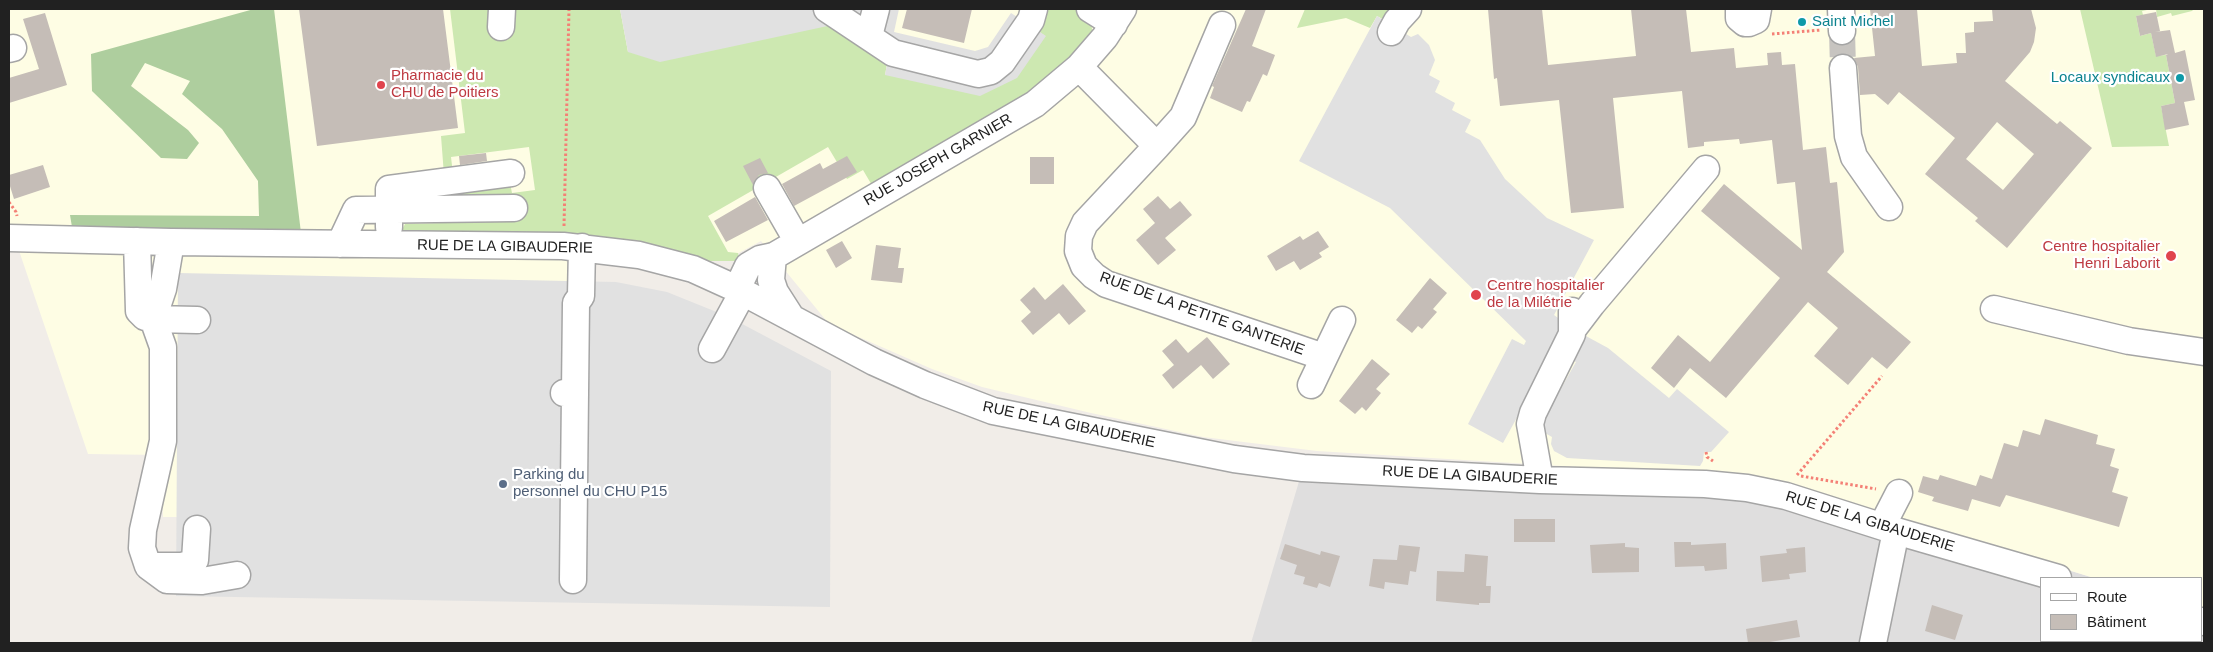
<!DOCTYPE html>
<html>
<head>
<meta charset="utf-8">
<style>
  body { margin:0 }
  #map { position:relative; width:2213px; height:652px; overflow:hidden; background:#f1ede8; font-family:Arial,sans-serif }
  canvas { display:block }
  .frame { position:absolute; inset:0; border:10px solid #212121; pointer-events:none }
  .legend { position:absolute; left:2040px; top:577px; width:162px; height:65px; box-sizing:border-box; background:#fff; border:1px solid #a6a6a6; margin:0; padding:6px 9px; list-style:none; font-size:15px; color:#212121 }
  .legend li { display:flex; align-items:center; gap:10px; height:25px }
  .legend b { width:25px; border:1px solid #a6a6a6 }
</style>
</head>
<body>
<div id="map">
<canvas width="2213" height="652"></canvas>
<div class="frame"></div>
<ul class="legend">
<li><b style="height:6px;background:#fff"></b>Route</li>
<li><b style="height:14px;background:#c5bdb7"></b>Bâtiment</li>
</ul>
</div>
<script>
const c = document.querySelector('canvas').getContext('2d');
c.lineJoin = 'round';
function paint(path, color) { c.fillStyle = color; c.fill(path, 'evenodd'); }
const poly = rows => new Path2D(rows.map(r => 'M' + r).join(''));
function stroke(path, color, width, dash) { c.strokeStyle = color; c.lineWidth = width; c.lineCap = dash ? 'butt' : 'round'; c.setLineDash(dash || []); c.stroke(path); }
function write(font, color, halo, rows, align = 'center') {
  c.font = font + ' Arial,sans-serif'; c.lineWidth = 4.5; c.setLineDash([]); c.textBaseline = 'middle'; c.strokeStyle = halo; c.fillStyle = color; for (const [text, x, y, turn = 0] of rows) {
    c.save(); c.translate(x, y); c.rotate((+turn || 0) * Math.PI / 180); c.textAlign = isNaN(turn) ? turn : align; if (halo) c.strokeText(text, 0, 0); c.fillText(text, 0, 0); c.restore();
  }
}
const residential = poly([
  [1303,468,1705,484,2003,550,2094,578,2042,578,2042,641,2202,641,2202,621,2204,622,2204,643,1251,643]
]);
const education = poly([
  [9,9,2204,9,2204,609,2202,608,2202,578,2094,578,1774,479,1317,451,1203,437,1091,413,982,387,932,369,829,324,761,241,735,255,590,230,593,517,163,517,161,455,88,454,11,227,9,227]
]);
const grass = poly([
  [450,9,620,9,628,52,837,24,888,59,885,75,1045,36,1034,28,1042,15,1050,9,1076,9,1091,20,1092,29,1092,37,1043,87,873,187,863,170,847,179,828,147,708,216,728,252,738,253,740,261,711,261,404,236,402,230,405,224,516,221,514,195,459,196,450,191,509,178,512,193,535,190,529,147,451,157,453,174,444,175,441,136,465,133],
  [1305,9,1390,9,1392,14,1388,22,1377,16,1370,28,1346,18,1297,28],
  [2080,9,2152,9,2142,11,2143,15,2136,16,2140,36,2151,33,2156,56,2166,55,2175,103,2161,106,2169,146,2112,147],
  [2156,9,2194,9,2192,11,2172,16,2171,13,2157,17]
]);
const forest = poly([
  [254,9,274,9,301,233,72,227,70,215,259,216,258,181,222,129,182,94,190,81,145,63,131,86,188,130,199,143,187,159,161,158,92,91,91,54]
]);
const parking = poly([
  [620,9,899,9,894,32,975,51,988,47,1011,13,1046,36,1017,78,980,96,885,75,888,59,837,24,660,62,628,52],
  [1377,16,1411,37,1418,34,1429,45,1435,60,1429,75,1440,81,1435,92,1455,103,1452,110,1471,120,1465,132,1480,140,1505,179,1547,218,1594,240,1554,315,1573,329,1608,348,1669,398,1677,389,1729,432,1711,452,1704,452,1703,461,1700,466,1567,458,1554,451,1551,444,1552,437,1538,429,1576,362,1554,350,1503,443,1468,424,1512,339,1524,345,1526,341,1390,208,1299,161],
  [178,273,616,282,667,292,729,317,831,371,830,607,176,596]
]);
const building = poly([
  [299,9,443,9,458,128,317,146],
  [907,9,972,9,964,43,902,28],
  [1246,9,1266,9,1252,46,1275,55,1267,76,1263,74,1250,102,1247,101,1242,112,1210,98,1214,87,1212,86],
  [1488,9,1542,9,1548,65,1636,56,1631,9,1686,9,1691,52,1734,48,1736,68,1768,65,1767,53,1781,52,1782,65,1795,64,1803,150,1826,147,1830,183,1837,182,1844,252,1827,272,1911,342,1887,369,1872,357,1848,385,1814,356,1838,328,1808,302,1726,398,1690,368,1674,388,1651,368,1678,335,1710,362,1780,278,1701,211,1724,184,1802,250,1795,182,1777,184,1772,140,1740,144,1739,139,1704,142,1704,146,1688,148,1682,91,1613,98,1624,208,1571,213,1559,100,1500,106,1497,78,1494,79],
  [1870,9,1917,9,1922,66,1957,63,1956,53,1966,53,1965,33,1974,32,1974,22,1993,21,1992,9,2031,9,2036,28,2034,42,2030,52,2005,81,2057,124,2060,121,2092,148,2007,248,1975,221,1978,218,1925,174,1955,138,1899,92,1888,105,1875,94,1860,95,1858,67,1854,58,1875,56],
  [1997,122,2034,154,2003,190,1966,159],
  [2156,12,2160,31,2155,32,2170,30,2175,53,2185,50,2195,100,2184,102,2189,125,2165,130,2161,106,2175,103,2166,55,2168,54,2156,57,2151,33,2140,36,2136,16],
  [45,13,67,85,9,103,9,78,39,69,23,19],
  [486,153,487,161,460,165,459,156],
  [847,156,857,172,794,206,782,184,820,163,823,169],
  [1030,157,1054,157,1054,184,1030,184],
  [760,158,768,173,759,175,753,185,743,166],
  [43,165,50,187,14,199,9,183,9,175],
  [1158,196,1170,209,1180,201,1192,215,1165,238,1176,250,1158,265,1136,240,1155,223,1143,209],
  [755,197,768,220,726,242,714,221],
  [1318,231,1329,247,1319,253,1322,257,1300,270,1294,261,1276,271,1267,256,1300,236,1303,240],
  [842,241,852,258,836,268,826,250],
  [876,245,901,248,898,268,904,268,902,283,871,280],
  [1430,278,1447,293,1433,309,1437,312,1422,329,1418,326,1412,333,1396,320],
  [1063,284,1086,311,1069,325,1059,313,1033,335,1021,321,1031,312,1020,300,1034,287,1045,300],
  [1207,337,1230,364,1213,379,1201,365,1173,389,1162,375,1174,365,1162,351,1176,339,1188,353],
  [1372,359,1390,374,1376,389,1381,393,1366,411,1362,407,1355,414,1339,401],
  [2045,419,2098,435,2096,444,2115,449,2110,466,2119,469,2112,492,2128,497,2119,527,2006,495,2000,507,1972,499,1973,496,1968,511,1932,501,1934,497,1918,492,1923,476,1938,480,1940,475,1976,486,1980,475,1992,479,2004,443,2018,447,2023,430,2040,435],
  [1514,519,1555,519,1555,542,1514,542],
  [1674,542,1691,542,1691,545,1726,543,1727,569,1705,571,1704,566,1675,567],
  [1625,543,1625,547,1639,548,1639,572,1592,573,1590,545],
  [1285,544,1320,555,1321,551,1340,556,1330,587,1319,583,1317,588,1303,584,1305,577,1294,574,1297,565,1280,559],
  [1399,545,1420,547,1416,572,1410,571,1408,585,1385,582,1384,589,1369,586,1373,559,1397,560],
  [1805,547,1806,572,1789,574,1790,579,1762,582,1760,556,1787,553,1786,549],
  [1465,554,1488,556,1486,586,1491,586,1490,603,1479,603,1479,605,1436,601,1437,571,1464,572],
  [1932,605,1963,615,1955,640,1925,631],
  [1797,620,1800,637,1764,643,1748,643,1746,629]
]);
const minorTunnel = poly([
  [1842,31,1843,68]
]);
const path = poly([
  [1772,34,1821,30],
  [9,202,16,212,17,216],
  [564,226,569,9],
  [1706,452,1707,457,1713,461],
  [1797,475,1882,376],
  [1801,476,1876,489]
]);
const minor = poly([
  [827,9,893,53,978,74,991,71,1002,62,1031,20,1034,9],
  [1090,9,1114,24],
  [1739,9,1739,18,1745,23,1749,23,1756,20,1758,9],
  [1841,9,1842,31],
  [501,27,502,9],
  [1391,32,1397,21,1408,9],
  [869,36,876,9],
  [9,49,13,48],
  [1079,67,1157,146,1085,223,1079,236,1078,251,1084,266,1094,276,1106,284,1324,357],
  [1843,68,1848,136,1854,157,1889,207],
  [1157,146,1183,117,1222,25],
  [767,188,798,242],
  [389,227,389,189,511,173],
  [9,238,171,242,563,246,639,255,693,269,737,289,874,362,925,385,993,411,1234,459,1303,468,1540,480,1705,484,1747,488,1786,496,1896,531,2058,578],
  [137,241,139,311,145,317,153,319,197,320],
  [171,242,163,289,153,319,163,347,163,441,143,530,142,548,148,566,167,580,202,581,237,575],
  [340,244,356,210,514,208],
  [773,256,771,280,775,292,791,317],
  [737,289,748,266,760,259,774,256,1035,104,1079,67,1105,37,1123,9],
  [1994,309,2129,341,2204,352],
  [1573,329,1592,304,1706,169],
  [712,349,743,292],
  [1311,385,1342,320],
  [564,393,575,393,576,303,581,296,582,247],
  [1540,480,1530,424,1533,413,1572,334,1572,311],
  [1882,526,1899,493],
  [157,566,182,566,189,564,195,560,197,529],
  [573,580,575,393],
  [2202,621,2204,622],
  [1873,643,1896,531],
  [2101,643,2102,641]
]);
const markers = [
  [1802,22,5,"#0f9aa8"],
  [2180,78,5,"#0f9aa8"],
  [381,85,5,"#e0444e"],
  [2171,256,6,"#e0444e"],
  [1476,295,6,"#e0444e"],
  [503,484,5,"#5c6f8a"]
];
const cultureNames = [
  ["Saint Michel",1812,22],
  ["Locaux syndicaux",2170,78,"right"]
];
const healthNames = [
  ["Pharmacie du",391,76],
  ["CHU de Poitiers",391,93],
  ["Centre hospitalier",2160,247,"right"],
  ["Henri Laborit",2160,264,"right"],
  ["Centre hospitalier",1487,286],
  ["de la Milétrie",1487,303]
];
const streetNames = [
  ["RUE JOSEPH GARNIER",938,160,-30],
  ["RUE DE LA GIBAUDERIE",505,247,1],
  ["RUE DE LA PETITE GANTERIE",1202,314,20],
  ["RUE DE LA GIBAUDERIE",1069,425,12],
  ["RUE DE LA GIBAUDERIE",1470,476,3],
  ["RUE DE LA GIBAUDERIE",1870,522,17]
];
const serviceNames = [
  ["Parking du",513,475],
  ["personnel du CHU P15",513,492]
];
paint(residential, '#dfdede');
paint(education, '#fefde4');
paint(grass, '#cde8b1');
paint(forest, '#aece9e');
paint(parking, '#e1e1e1');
paint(building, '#c5bdb7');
stroke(minorTunnel, '#c7c4c0', 26, [26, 13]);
stroke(minor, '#a5a5a5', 29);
stroke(path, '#f48076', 3, [2.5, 2.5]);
stroke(minor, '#fff', 26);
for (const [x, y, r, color] of markers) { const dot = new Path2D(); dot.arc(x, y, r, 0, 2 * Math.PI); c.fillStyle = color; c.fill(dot); stroke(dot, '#fff', 2); }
write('15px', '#0d838f', '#fff', cultureNames, 'left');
write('15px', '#be3a42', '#fff', healthNames, 'left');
write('15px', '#212121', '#fff', streetNames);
write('15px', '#4e5e75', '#fff', serviceNames, 'left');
</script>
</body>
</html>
